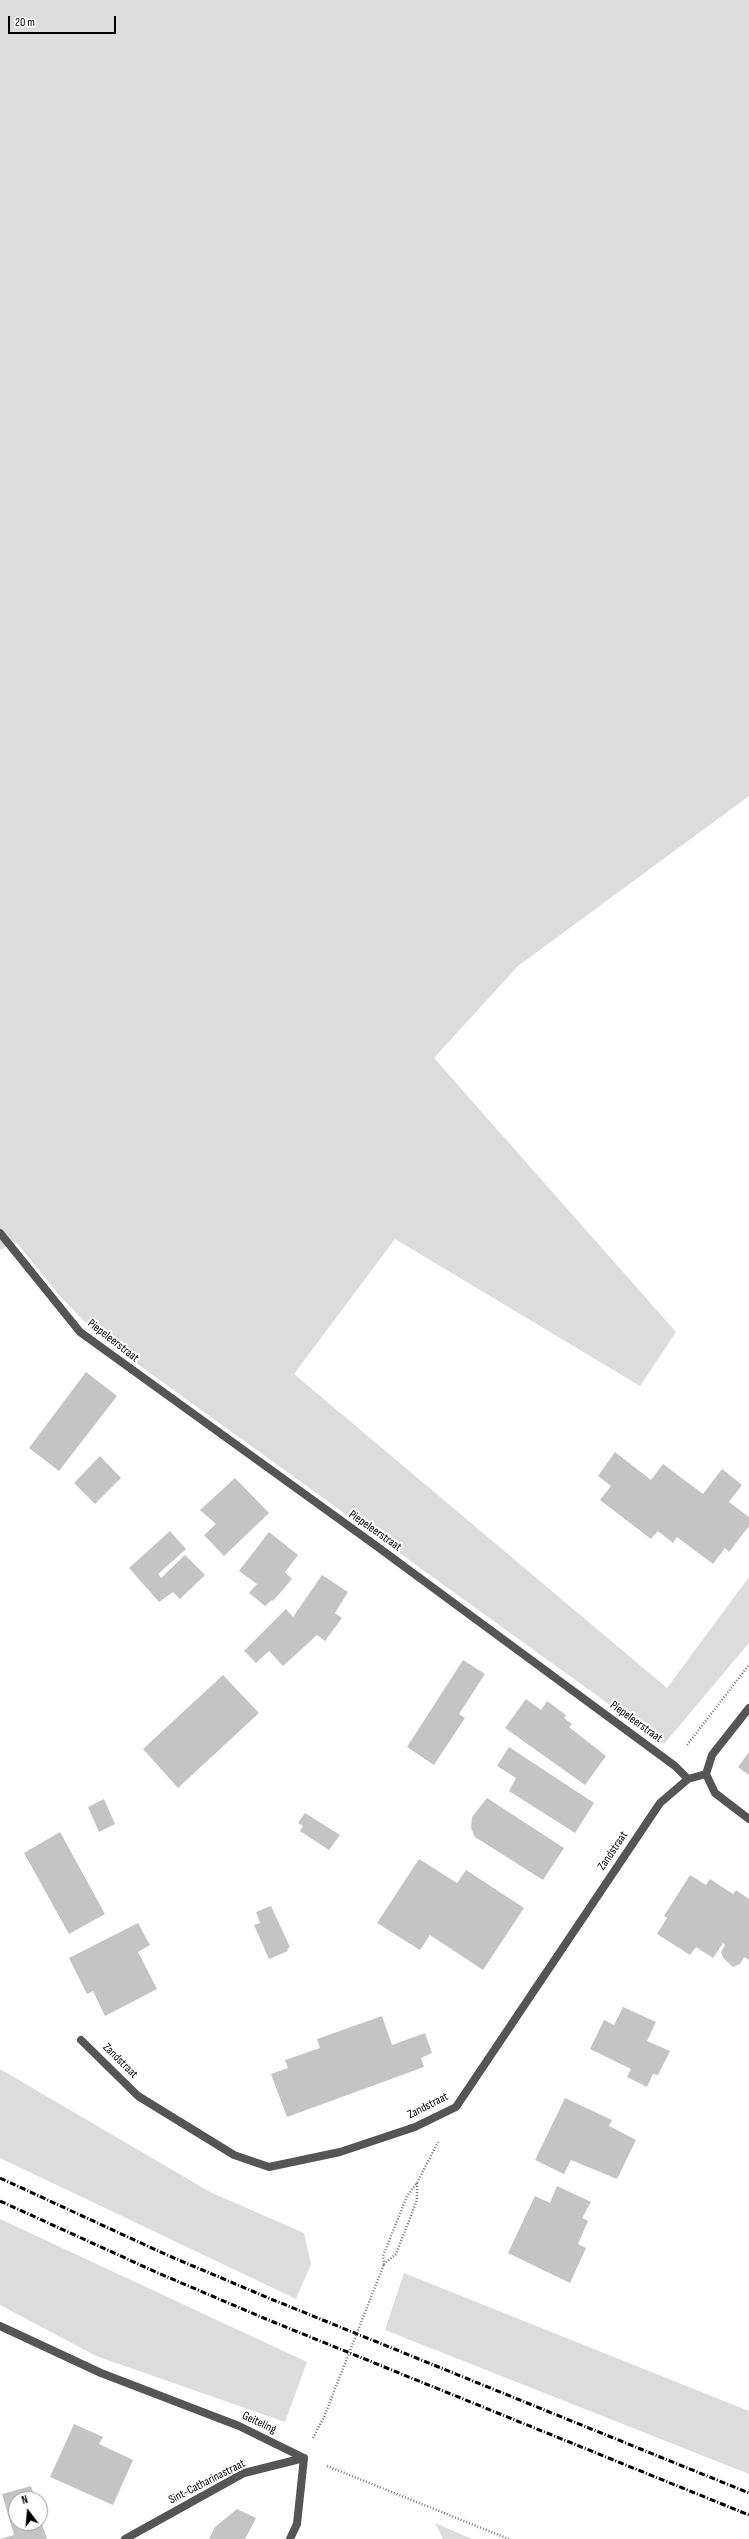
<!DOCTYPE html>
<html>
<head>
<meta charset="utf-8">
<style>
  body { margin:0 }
  #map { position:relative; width:749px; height:2539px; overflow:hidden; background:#fff; font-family:"Sofia Sans Condensed",sans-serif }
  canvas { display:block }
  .north { position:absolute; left:8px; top:2491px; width:40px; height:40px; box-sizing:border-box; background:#fff; border:1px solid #999; border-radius:50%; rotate:344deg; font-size:11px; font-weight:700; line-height:16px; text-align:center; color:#000 }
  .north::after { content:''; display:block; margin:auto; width:14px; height:18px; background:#000; clip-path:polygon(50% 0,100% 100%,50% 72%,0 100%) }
  .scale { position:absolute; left:8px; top:16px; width:108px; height:18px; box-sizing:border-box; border:2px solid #000; border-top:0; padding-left:5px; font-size:12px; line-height:14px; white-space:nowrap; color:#000; -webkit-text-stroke:3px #fff; paint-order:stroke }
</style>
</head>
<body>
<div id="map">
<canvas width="749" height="2539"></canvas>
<div class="north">N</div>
<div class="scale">20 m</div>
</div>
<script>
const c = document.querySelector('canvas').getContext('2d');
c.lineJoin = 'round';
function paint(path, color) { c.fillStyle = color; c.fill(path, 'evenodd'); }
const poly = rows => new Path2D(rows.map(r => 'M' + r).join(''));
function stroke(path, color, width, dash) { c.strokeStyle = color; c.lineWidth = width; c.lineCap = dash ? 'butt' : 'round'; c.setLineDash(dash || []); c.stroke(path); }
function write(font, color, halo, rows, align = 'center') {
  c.font = font + ' "Sofia Sans Condensed",sans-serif'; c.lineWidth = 4; c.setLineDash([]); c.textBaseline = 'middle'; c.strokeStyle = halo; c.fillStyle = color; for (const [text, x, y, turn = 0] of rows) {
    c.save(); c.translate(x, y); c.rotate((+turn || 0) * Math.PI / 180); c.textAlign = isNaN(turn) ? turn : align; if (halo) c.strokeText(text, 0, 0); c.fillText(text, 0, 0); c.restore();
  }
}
const green = poly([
  [0,0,749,0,749,796,518,966,434,1058,676,1332,640,1386,395,1239,294,1374,667,1688,749,1577,749,1643,664,1744,114,1347,87,1324,58,1294,16,1242,0,1250],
  [0,2069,210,2192,304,2233,311,2264,296,2299,0,2158],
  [0,2219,307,2362,285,2422,96,2356,0,2305],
  [404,2273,749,2411,749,2474,385,2330],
  [435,2523,472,2539,443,2539]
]);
const building = poly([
  [86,1372,117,1396,59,1471,29,1448],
  [615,1452,651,1480,663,1464,703,1494,722,1469,742,1485,729,1502,749,1517,749,1526,729,1552,725,1548,713,1564,677,1537,673,1543,658,1531,651,1539,600,1500,611,1486,598,1476],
  [100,1456,121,1478,95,1504,74,1483],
  [235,1478,269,1513,224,1556,204,1535,216,1524,200,1510],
  [170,1531,186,1549,158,1574,161,1578,185,1555,205,1575,180,1599,173,1592,159,1602,129,1568],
  [269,1532,298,1555,285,1572,292,1579,273,1601,272,1600,265,1606,249,1593,257,1584,239,1571],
  [322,1575,348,1592,335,1613,342,1618,325,1641,317,1635,283,1666,269,1651,256,1663,244,1651,286,1609,293,1617],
  [463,1660,485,1674,459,1714,465,1718,434,1765,407,1747],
  [223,1675,259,1713,178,1788,143,1749],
  [526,1699,541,1710,547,1701,566,1715,564,1718,572,1724,569,1727,606,1756,585,1785,505,1728],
  [509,1747,594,1803,575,1833,509,1791,516,1778,497,1766],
  [749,1752,749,1775,738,1767],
  [487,1798,564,1848,543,1880,475,1837,471,1828,472,1817],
  [104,1799,115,1824,99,1832,88,1807],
  [305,1813,340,1835,329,1850,300,1831,303,1826,298,1823],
  [60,1832,105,1914,69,1934,24,1853],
  [419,1859,457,1883,466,1870,524,1908,483,1970,430,1935,420,1950,377,1923],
  [690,1875,706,1885,710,1879,733,1894,736,1890,749,1899,749,1960,744,1957,740,1964,733,1967,724,1959,721,1952,725,1945,723,1943,713,1958,696,1947,690,1955,657,1934,667,1918,664,1916],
  [271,1906,290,1947,287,1949,288,1951,269,1959,254,1925,260,1923,256,1912],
  [138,1923,150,1945,138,1952,157,1989,105,2016,93,1991,87,1994,69,1958],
  [623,2007,656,2022,647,2041,670,2051,658,2075,653,2074,647,2087,627,2077,631,2069,590,2049,604,2020,614,2025],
  [382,2016,392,2045,425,2033,432,2053,421,2058,424,2067,287,2117,271,2074,288,2068,285,2060,320,2048,317,2039],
  [565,2098,612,2120,609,2126,636,2140,617,2179,571,2160,564,2174,535,2160],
  [557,2186,591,2202,582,2218,588,2221,578,2244,586,2248,570,2283,508,2253,535,2196,550,2203],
  [74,2424,103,2437,99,2444,133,2460,113,2505,50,2477],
  [31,2486,35,2499,16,2499,16,2523,40,2523,40,2518,47,2539,0,2539,14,2535,2,2494],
  [237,2509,256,2518,245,2539,209,2539,215,2527]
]);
const path = poly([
  [687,1745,749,1665],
  [417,2183,417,2200,396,2254,384,2264,383,2256,407,2196,417,2183,438,2142],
  [313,2438,324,2417],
  [327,2466,509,2539]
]);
const minor = poly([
  [0,1233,80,1332,375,1545,675,1766,688,1779,706,1774],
  [749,1708,712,1755,706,1774,715,1793,749,1819],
  [81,2040,138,2096,234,2155,269,2167,340,2152,415,2127,456,2107,660,1803,688,1779],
  [0,2326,101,2373,239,2426,304,2458],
  [125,2539,244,2473,304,2458],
  [290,2539,297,2524,304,2458]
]);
const rail = poly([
  [0,2178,167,2255,271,2299,749,2493],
  [0,2201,158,2273,266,2319,749,2515]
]);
const pathBridge = poly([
  [324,2417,384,2264]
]);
const streetNames = [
  ["Piepeleerstraat",113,1341,38],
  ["Piepeleerstraat",375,1531,35],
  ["Piepeleerstraat",636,1722,36],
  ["Zandstraat",613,1851,-56],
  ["Zandstraat",120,2061,45],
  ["Zandstraat",428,2106,-27],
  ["Geiteling",259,2423,25],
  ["Sint-Catharinastraat",207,2482,-27]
];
paint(green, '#dcdcdc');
paint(building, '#c4c4c4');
stroke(path, '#777', 2.5, [1, 2]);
stroke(minor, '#555', 8);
stroke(rail, '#000', 3, [6, 2, 1, 2]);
stroke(pathBridge, '#777', 2.5, [1, 2]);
write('12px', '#000', '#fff', streetNames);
</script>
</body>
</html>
